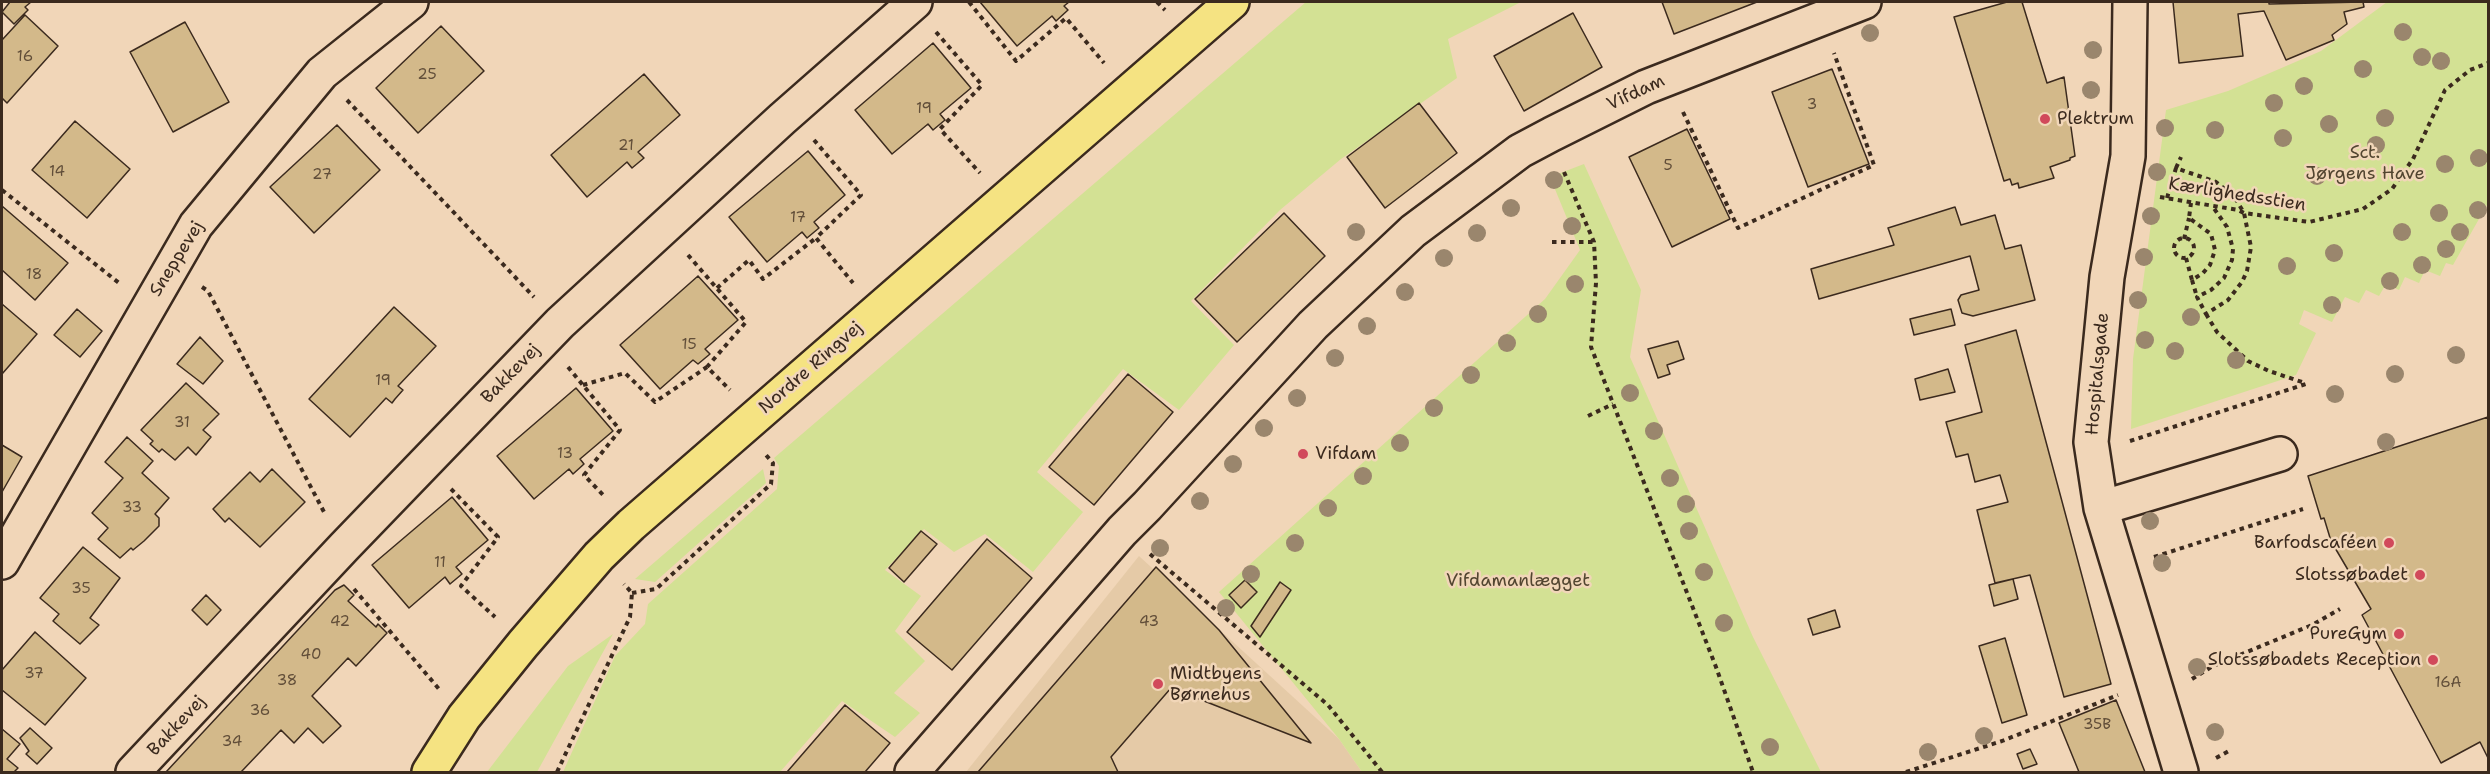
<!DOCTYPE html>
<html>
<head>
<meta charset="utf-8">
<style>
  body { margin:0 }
  #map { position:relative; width:2490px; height:774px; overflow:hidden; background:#f1d6b8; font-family:"Shantell Sans",sans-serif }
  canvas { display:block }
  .frame { position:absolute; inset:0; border:3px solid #3b2a1e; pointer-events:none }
</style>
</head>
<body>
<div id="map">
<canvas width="2490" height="774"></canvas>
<div class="frame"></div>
</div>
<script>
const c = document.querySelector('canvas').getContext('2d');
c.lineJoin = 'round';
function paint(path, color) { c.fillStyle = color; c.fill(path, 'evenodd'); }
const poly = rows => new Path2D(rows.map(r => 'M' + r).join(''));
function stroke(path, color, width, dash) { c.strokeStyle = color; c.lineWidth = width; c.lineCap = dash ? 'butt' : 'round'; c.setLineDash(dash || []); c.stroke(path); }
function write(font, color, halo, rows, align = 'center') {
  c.font = font + ' "Shantell Sans",sans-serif'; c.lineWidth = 5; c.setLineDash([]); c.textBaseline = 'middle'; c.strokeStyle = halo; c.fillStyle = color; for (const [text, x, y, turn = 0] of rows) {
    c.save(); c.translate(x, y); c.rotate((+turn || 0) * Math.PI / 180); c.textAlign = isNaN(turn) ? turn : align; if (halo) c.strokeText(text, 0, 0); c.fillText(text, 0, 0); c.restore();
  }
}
const built = poly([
  [1139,556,1339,739,1362,772,966,772]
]);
const green = poly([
  [1306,2,1521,2,1448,39,1457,78,1341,159,1280,210,1191,301,1234,345,1179,410,1123,369,1037,472,1083,512,1033,572,985,534,954,552,924,529,885,570,921,596,895,631,925,661,894,693,920,713,895,737,842,701,780,772,563,772,615,656,645,624,648,604,777,489,779,466,774,458],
  [2387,2,2488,2,2488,203,2453,265,2446,263,2440,276,2425,270,2419,283,2405,277,2399,290,2386,284,2379,296,2366,290,2359,303,2345,297,2332,322,2304,310,2299,324,2316,333,2296,375,2131,429,2133,359,2166,110,2228,91,2321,51],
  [1584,164,1641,290,1630,357,1753,637,1821,772,1362,772,1339,739,1219,592,1545,299,1580,250,1550,177],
  [763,469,766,483,655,582,635,579],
  [613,634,537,772,487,772,568,666]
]);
const building = poly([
  [10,2,31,2,25,7,28,10,14,24,2,12,10,2],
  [980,2,1069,2,1064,6,1068,10,1056,21,1052,16,1017,46,980,2],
  [1662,2,1757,2,1674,34,1662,2],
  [2007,2,2022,2,2047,83,2064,77,2075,156,2070,158,2070,160,2050,167,2054,178,2019,188,2018,183,2012,185,2010,179,2004,181,1954,17,2007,2],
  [2173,2,2269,2,2269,4,2363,2,2364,7,2344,12,2347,24,2332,35,2334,40,2286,60,2264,11,2238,14,2243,56,2179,63,2173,2],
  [1573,13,1602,67,1524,111,1494,56,1573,13],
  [25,15,58,46,7,103,2,98,2,40,25,15],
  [185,22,229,102,173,132,130,52,185,22],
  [441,26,484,71,418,133,376,88,441,26],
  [933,43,971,88,940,114,945,120,933,130,928,124,892,154,855,110,933,43],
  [1832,69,1869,164,1808,187,1772,92,1832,69],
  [644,74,680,115,638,152,644,158,632,168,627,162,587,197,551,155,644,74],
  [1419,103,1457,153,1385,208,1347,157,1419,103],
  [75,121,130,169,87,218,32,170,75,121],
  [337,125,380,170,314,233,270,187,337,125],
  [1687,129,1730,219,1672,247,1629,157,1687,129],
  [808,151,845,195,814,222,819,228,807,238,802,232,767,262,729,217,808,151],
  [2,206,68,263,35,300,2,270,2,206],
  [1955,207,1961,225,1995,215,2005,249,2021,245,2035,300,1973,316,1962,313,1958,300,1961,295,1979,290,1970,256,1819,299,1811,269,1894,245,1888,228,1955,207],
  [1284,213,1325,256,1237,342,1195,299,1284,213],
  [698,276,738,320,705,349,710,354,698,364,693,360,660,389,620,345,698,276],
  [2,304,37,334,2,374,2,304],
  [394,307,436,346,398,386,403,390,395,399,392,403,386,398,350,437,309,399,394,307],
  [77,309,102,331,80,357,54,335,77,309],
  [1951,309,1955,325,1914,335,1910,319,1951,309],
  [2016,330,2111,684,2064,697,2030,575,1995,583,1977,510,2008,502,2000,475,1975,482,1968,454,1956,457,1946,422,1982,412,1965,345,2016,330],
  [200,337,223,361,203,384,177,364,200,337],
  [1678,341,1684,359,1667,365,1670,374,1658,378,1648,349,1678,341],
  [1948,369,1955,392,1920,400,1915,379,1948,369],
  [1128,374,1173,412,1094,505,1049,467,1128,374],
  [186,383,219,414,203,430,211,437,196,455,188,447,175,460,162,449,159,452,150,444,153,441,141,430,186,383],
  [576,388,613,431,580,459,584,464,573,474,569,469,534,499,497,456,576,388],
  [2488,417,2488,758,2480,742,2441,763,2362,615,2371,609,2331,541,2324,518,2321,519,2308,476,2488,417],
  [127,437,153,461,142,473,169,498,155,514,159,518,159,526,144,541,133,550,131,548,120,558,98,539,108,528,92,513,123,478,105,462,127,437],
  [2,445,22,457,2,492,2,445],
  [272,469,305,502,260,547,229,518,225,522,213,509,250,472,260,482,272,469],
  [452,497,488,540,456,567,462,574,450,584,445,577,409,608,372,565,452,497],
  [921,531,937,544,904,582,889,568,921,531],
  [987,539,1032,578,952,670,907,632,987,539],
  [83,547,120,578,90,618,99,625,80,644,53,621,59,614,40,598,83,547],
  [1156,567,1219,630,1311,743,1171,688,1111,757,1118,772,978,772,1156,567],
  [2013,579,2018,599,1994,606,1989,585,2013,579],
  [1245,580,1257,592,1241,608,1229,595,1245,580],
  [1280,582,1291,590,1260,637,1251,626,1280,582],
  [344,585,354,595,348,601,376,627,378,624,387,633,356,666,348,658,312,696,341,726,323,743,308,728,294,743,281,730,241,772,166,772,335,590,344,585],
  [206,595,221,610,207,625,192,610,206,595],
  [1835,610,1840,627,1813,635,1808,619,1835,610],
  [35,632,86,678,45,725,2,690,2,670,35,632],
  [2005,638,2027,715,2002,723,1979,646,2005,638],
  [2116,700,2145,772,2079,772,2059,723,2116,700],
  [845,705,890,743,865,772,787,772,845,705],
  [30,728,52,748,37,764,26,754,29,751,20,738,30,728],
  [2,729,20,744,7,759,18,768,14,772,2,772,2,729],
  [2030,749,2037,764,2023,769,2017,754,2030,749]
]);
const path = poly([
  [969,2,1016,61,1066,18,1104,63],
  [1157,2,1165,10],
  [936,32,982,85,940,129,980,173],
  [347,100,534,297],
  [1683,112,1738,228,1874,165,1834,53],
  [814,140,861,195,816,238,853,283],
  [2176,168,2181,157],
  [1564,172,1594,242,1596,283,1591,347,1716,667,1753,772],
  [2,190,119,283],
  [2160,197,2238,210,2244,213,2309,222,2363,209,2392,189,2413,159,2445,90,2470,70,2488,63],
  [2167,198,2176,168,2216,182,2234,196,2244,213,2251,247,2247,271,2242,282,2228,300,2206,314,2197,297,2211,290,2224,278,2232,260,2233,249,2227,227,2213,207],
  '2174 248a10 10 0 1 1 20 0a10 10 0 1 1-20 0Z',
  [2184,239,2189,218],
  [1552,242,1594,242],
  [688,255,746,322,707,367,730,390],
  [2186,258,2192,280,2203,273,2210,265,2215,250,2211,234,2189,218,2191,203],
  [2192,280,2197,297],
  [202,287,208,291,324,512],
  [717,288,749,260,763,279,816,238],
  [2206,314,2217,332,2248,361,2269,371,2305,383],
  [568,367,620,430,584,475,605,497],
  [583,385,625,373,655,402,707,367],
  [1588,416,1613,404],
  [2130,441,2309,383],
  [451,489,498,537,461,586,495,617],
  [1150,554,1328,705,1382,772],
  [2154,557,2303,509],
  [354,589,439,689],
  [632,593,656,589,771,484,773,463,766,455],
  [2192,679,2213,666,2312,625,2340,609],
  [2216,758,2229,751],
  [557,772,630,617,632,593,624,584],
  [1906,772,2002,741,2118,695]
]);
const minor = poly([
  [2130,2,2128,156,2107,277,2091,442,2101,508,2181,772],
  [2101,508,2280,454],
  [2,562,196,225,322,73,411,2],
  [133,772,344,547,560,323,782,119,915,2],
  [912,772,1122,531,1147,506,1313,325,1413,231,1520,151,1552,134,1646,87,1864,2]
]);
const major = poly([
  [429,772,464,717,523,644,599,556,631,525,1232,2]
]);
const trees = [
  [2403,32],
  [1870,33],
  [2093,50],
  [2422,57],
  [2441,61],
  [2363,69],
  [2304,86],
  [2091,90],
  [2274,103],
  [2385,118],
  [2329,124],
  [2165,128],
  [2215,130],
  [2283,138],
  [2376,145],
  [2479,158],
  [2445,164],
  [2157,172],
  [2317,176],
  [1554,180],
  [1511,208],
  [2478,210],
  [2439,213],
  [2151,216],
  [1572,226],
  [1356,232],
  [2402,232],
  [2460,232],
  [1477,233],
  [2446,249],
  [2334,253],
  [2144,257],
  [1444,258],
  [2422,265],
  [2287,266],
  [2390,281],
  [1575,284],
  [1405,292],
  [2138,300],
  [2332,305],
  [1538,314],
  [2191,317],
  [1367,326],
  [2145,340],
  [1507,343],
  [2175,351],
  [2456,355],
  [1335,358],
  [2236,360],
  [2395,374],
  [1471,375],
  [1630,393],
  [2335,394],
  [1297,398],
  [1434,408],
  [1264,428],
  [1654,431],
  [2386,442],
  [1400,443],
  [1233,464],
  [1363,476],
  [1670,478],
  [1200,501],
  [1686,504],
  [1328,508],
  [2150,521],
  [1689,531],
  [1295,543],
  [1160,548],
  [2162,563],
  [1704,572],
  [1251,574],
  [1226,608],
  [1724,623],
  [2197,667],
  [2215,732],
  [1984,736],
  [1770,747],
  [1928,752]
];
const markers = [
  [2045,119,6,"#d1495b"],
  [1303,454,6,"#d1495b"],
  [2389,543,6,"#d1495b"],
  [2420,575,6,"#d1495b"],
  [2399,634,6,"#d1495b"],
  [2433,660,6,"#d1495b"],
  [1158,684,6,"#d1495b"]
];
const numberNames = [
  ["16",25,57],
  ["25",427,75],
  ["3",1812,105],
  ["19",924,109],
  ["21",626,146],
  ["5",1668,166],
  ["14",57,172],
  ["27",322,175],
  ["17",798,218],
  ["18",34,275],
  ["15",689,345],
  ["19",383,381],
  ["31",182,423],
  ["13",565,454],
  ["33",132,508],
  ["11",440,563],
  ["35",81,589],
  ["42",340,622],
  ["43",1149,622],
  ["40",311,655],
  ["37",34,674],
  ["38",287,681],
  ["16A",2448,683],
  ["36",260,711],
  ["35B",2097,725],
  ["34",232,742]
];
const streetNames = [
  ["Vifdam",1636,93,-25],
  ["Kærlighedsstien",2237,195,9],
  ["Sneppevej",177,259,-58],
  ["Nordre Ringvej",811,368,-41],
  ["Bakkevej",511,374,-46],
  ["Hospitalsgade",2098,374,-85],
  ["Bakkevej",177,726,-47]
];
const poiNames = [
  ["Plektrum",2057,119,"left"],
  ["Vifdam",1315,454,"left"],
  ["Barfodscaféen",2377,543],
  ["Slotssøbadet",2408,575],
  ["PureGym",2387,634],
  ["Slotssøbadets Reception",2421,660],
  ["Midtbyens",1170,674,"left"],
  ["Børnehus",1170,695,"left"]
];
const parkNames = [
  ["Sct.",2365,153],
  ["Jørgens Have",2365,174],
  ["Vifdamanlægget",1518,581]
];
paint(built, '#e5caa7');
paint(green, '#d3e194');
paint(building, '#d3b98a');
stroke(building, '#3b2a1e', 1.5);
stroke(minor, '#3b2a1e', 38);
stroke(major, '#3b2a1e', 38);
stroke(path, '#3b2a1e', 4, [4.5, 4.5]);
stroke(minor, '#f1d6b8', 33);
stroke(major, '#f5e382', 33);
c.fillStyle = '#9a866d';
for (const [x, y] of trees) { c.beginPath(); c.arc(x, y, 9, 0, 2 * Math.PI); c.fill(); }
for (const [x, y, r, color] of markers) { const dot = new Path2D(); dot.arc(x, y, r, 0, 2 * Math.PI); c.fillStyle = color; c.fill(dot); stroke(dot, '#f1d6b8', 2); }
write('15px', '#614e39', null, numberNames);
write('18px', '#3b2a1e', '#f1d6b8', streetNames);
write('18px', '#3b2a1e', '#f1d6b8', poiNames, 'right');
write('18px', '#524530', '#f1d6b8', parkNames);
</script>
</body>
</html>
